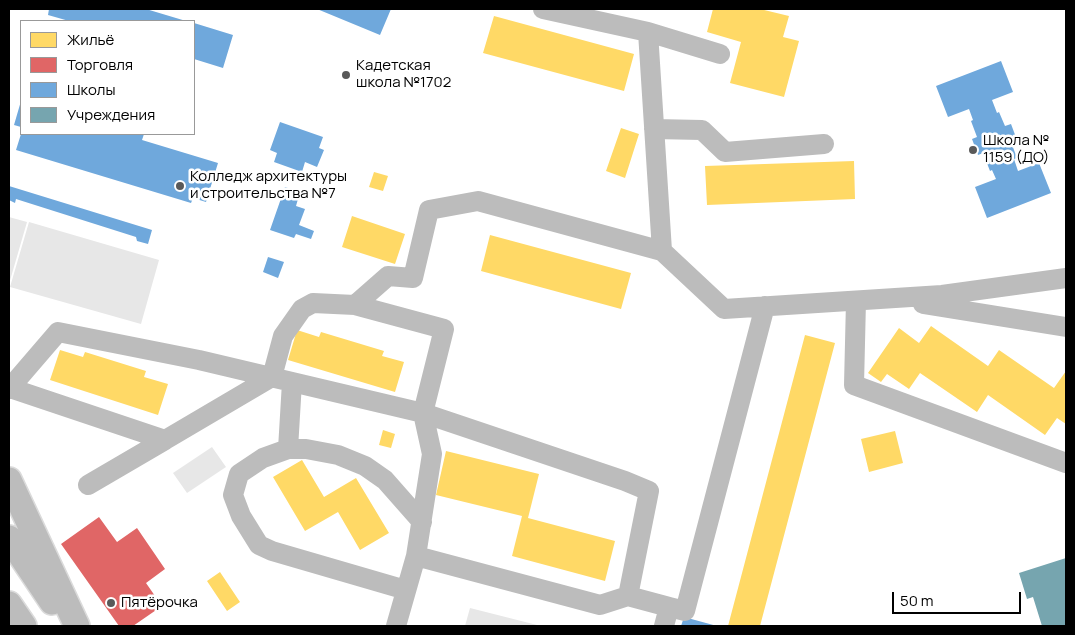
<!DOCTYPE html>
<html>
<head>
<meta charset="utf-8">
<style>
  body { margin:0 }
  #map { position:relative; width:1075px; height:635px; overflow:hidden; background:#fff; font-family:Manrope,sans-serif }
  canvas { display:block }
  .frame { position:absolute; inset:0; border:10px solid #000; pointer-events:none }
  .legend { position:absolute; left:20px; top:20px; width:175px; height:115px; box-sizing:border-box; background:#fff; border:1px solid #999; margin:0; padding:6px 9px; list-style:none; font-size:15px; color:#000 }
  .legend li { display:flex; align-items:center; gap:10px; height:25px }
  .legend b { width:25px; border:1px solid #999 }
  .scale { position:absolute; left:892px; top:592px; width:129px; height:22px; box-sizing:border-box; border:2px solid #000; border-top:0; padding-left:6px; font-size:15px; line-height:18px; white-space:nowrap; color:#000; -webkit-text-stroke:4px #fff; paint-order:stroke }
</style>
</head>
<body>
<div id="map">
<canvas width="1075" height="635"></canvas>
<div class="frame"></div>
<ul class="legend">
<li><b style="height:14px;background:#ffd966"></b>Жильё</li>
<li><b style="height:14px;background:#e06666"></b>Торговля</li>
<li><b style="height:14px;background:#6fa8dc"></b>Школы</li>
<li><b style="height:14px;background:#76a5af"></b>Учреждения</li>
</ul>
<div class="scale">50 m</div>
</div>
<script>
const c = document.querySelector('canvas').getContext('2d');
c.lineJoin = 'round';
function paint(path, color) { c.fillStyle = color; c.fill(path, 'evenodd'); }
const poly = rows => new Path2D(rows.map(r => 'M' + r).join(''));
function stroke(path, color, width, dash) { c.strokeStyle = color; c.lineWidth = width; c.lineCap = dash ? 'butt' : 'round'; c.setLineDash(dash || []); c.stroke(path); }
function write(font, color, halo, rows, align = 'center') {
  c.font = font + ' Manrope,sans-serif'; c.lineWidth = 5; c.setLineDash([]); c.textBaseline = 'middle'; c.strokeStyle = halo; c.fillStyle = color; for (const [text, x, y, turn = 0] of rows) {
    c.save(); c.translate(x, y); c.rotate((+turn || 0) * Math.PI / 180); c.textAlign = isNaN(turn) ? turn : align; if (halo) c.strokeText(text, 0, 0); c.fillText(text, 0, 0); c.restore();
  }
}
const green = poly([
  [9,217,27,222,9,284],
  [29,222,159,260,141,324,10,287],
  [212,447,226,467,187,493,173,473],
  [470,608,541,626,465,626]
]);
const homes = poly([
  [713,9,760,9,789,16,783,37,799,41,784,97,730,83,741,42,707,32],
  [494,16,634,54,624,91,483,53],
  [621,128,639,134,625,178,606,171],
  [854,161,855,199,707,205,705,166],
  [374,172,388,176,383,191,369,187],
  [352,216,405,234,395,264,342,247],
  [490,235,631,273,621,309,481,271],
  [931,326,988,366,999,350,1054,388,1066,371,1066,424,1057,418,1045,435,988,395,977,412,920,373,909,389,887,374,881,382,868,373,899,328,919,343],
  [297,330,319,337,321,332,384,351,382,356,404,362,395,392,288,360],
  [805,335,835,343,760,626,728,626],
  [60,350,83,357,85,352,146,371,144,377,168,384,158,415,50,380],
  [383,430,395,434,391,448,379,445],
  [895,431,903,463,869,472,861,439],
  [446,451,539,474,528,518,615,541,605,581,512,556,522,516,436,495],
  [302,460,324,497,356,478,389,533,360,550,338,512,305,531,273,477],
  [220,572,240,602,227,611,207,581]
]);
const shops = poly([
  [99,517,117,542,137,528,165,569,146,583,162,606,133,626,119,626,61,544]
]);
const schools = poly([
  [49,9,146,9,186,21,69,21,48,15],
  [317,9,391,9,380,35],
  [194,23,233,35,223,68,194,59],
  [1001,61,1013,92,992,100,997,113,999,112,1005,126,1011,124,1017,140,1011,142,1017,158,1014,159,1018,171,1039,163,1051,193,987,218,975,187,996,179,992,170,990,171,983,153,978,155,972,139,977,137,971,121,973,120,969,109,948,117,936,86],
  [21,101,21,127,14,125],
  [280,122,323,137,319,148,324,150,317,167,305,162,302,172,274,162,277,153,270,150],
  [21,134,144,134,142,140,218,163,206,202,193,198,191,203,16,150],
  [9,186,152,230,148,244,137,241,136,237,16,199,15,203,9,200],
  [285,187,300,192,296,206,305,209,299,225,314,231,311,239,296,234,294,238,270,230],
  [268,257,284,262,278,278,263,272],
  [684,617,717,626,681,626]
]);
const public = poly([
  [1066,558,1066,626,1042,626,1033,597,1027,599,1019,573]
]);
const minor = poly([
  [543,9,648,32,662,251],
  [648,32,720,54],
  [654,129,702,130,725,152,824,144],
  [856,301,854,385,1066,463],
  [923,304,1066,327],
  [292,382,288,449,263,458,239,474,233,495,241,516,259,545,272,551,406,590],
  [10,388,165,440,272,377,283,336,302,309,313,303,355,305],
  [9,389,58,332,199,360,423,413,625,481,649,491,628,596,669,607,664,626],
  [288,449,306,449,338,455,365,466,385,480,422,522],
  [88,485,165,440],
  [416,556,600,605,628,596],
  [669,607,685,611,765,306],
  [396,626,416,556,432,454,423,413,444,329,355,305,388,276,413,278,429,210,478,201,662,251,724,309,942,295,1066,278]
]);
const major = poly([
  [9,480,77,626],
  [9,538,52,602],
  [9,604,24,626]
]);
const markers = [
  [346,75,5,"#595959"],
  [973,150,5,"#595959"],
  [180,186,5,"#595959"],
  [111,603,5,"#595959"]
];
const poiNames = [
  ["Кадетская",356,66],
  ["школа №1702",356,83],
  ["Школа №",983,141],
  ["1159 (ДО)",983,158],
  ["Колледж архитектуры",190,177],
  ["и строительства №7",190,194],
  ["Пятёрочка",121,603]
];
paint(green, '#e7e7e7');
paint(homes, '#ffd966');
paint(shops, '#e06666');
paint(schools, '#6fa8dc');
paint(public, '#76a5af');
stroke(major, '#dbdbdb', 28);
stroke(minor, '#bcbcbc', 20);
stroke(major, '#bcbcbc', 25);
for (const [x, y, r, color] of markers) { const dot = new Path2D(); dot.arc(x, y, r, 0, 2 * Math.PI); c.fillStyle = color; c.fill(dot); stroke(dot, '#fff', 2); }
write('15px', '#000', '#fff', poiNames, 'left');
</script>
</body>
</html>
